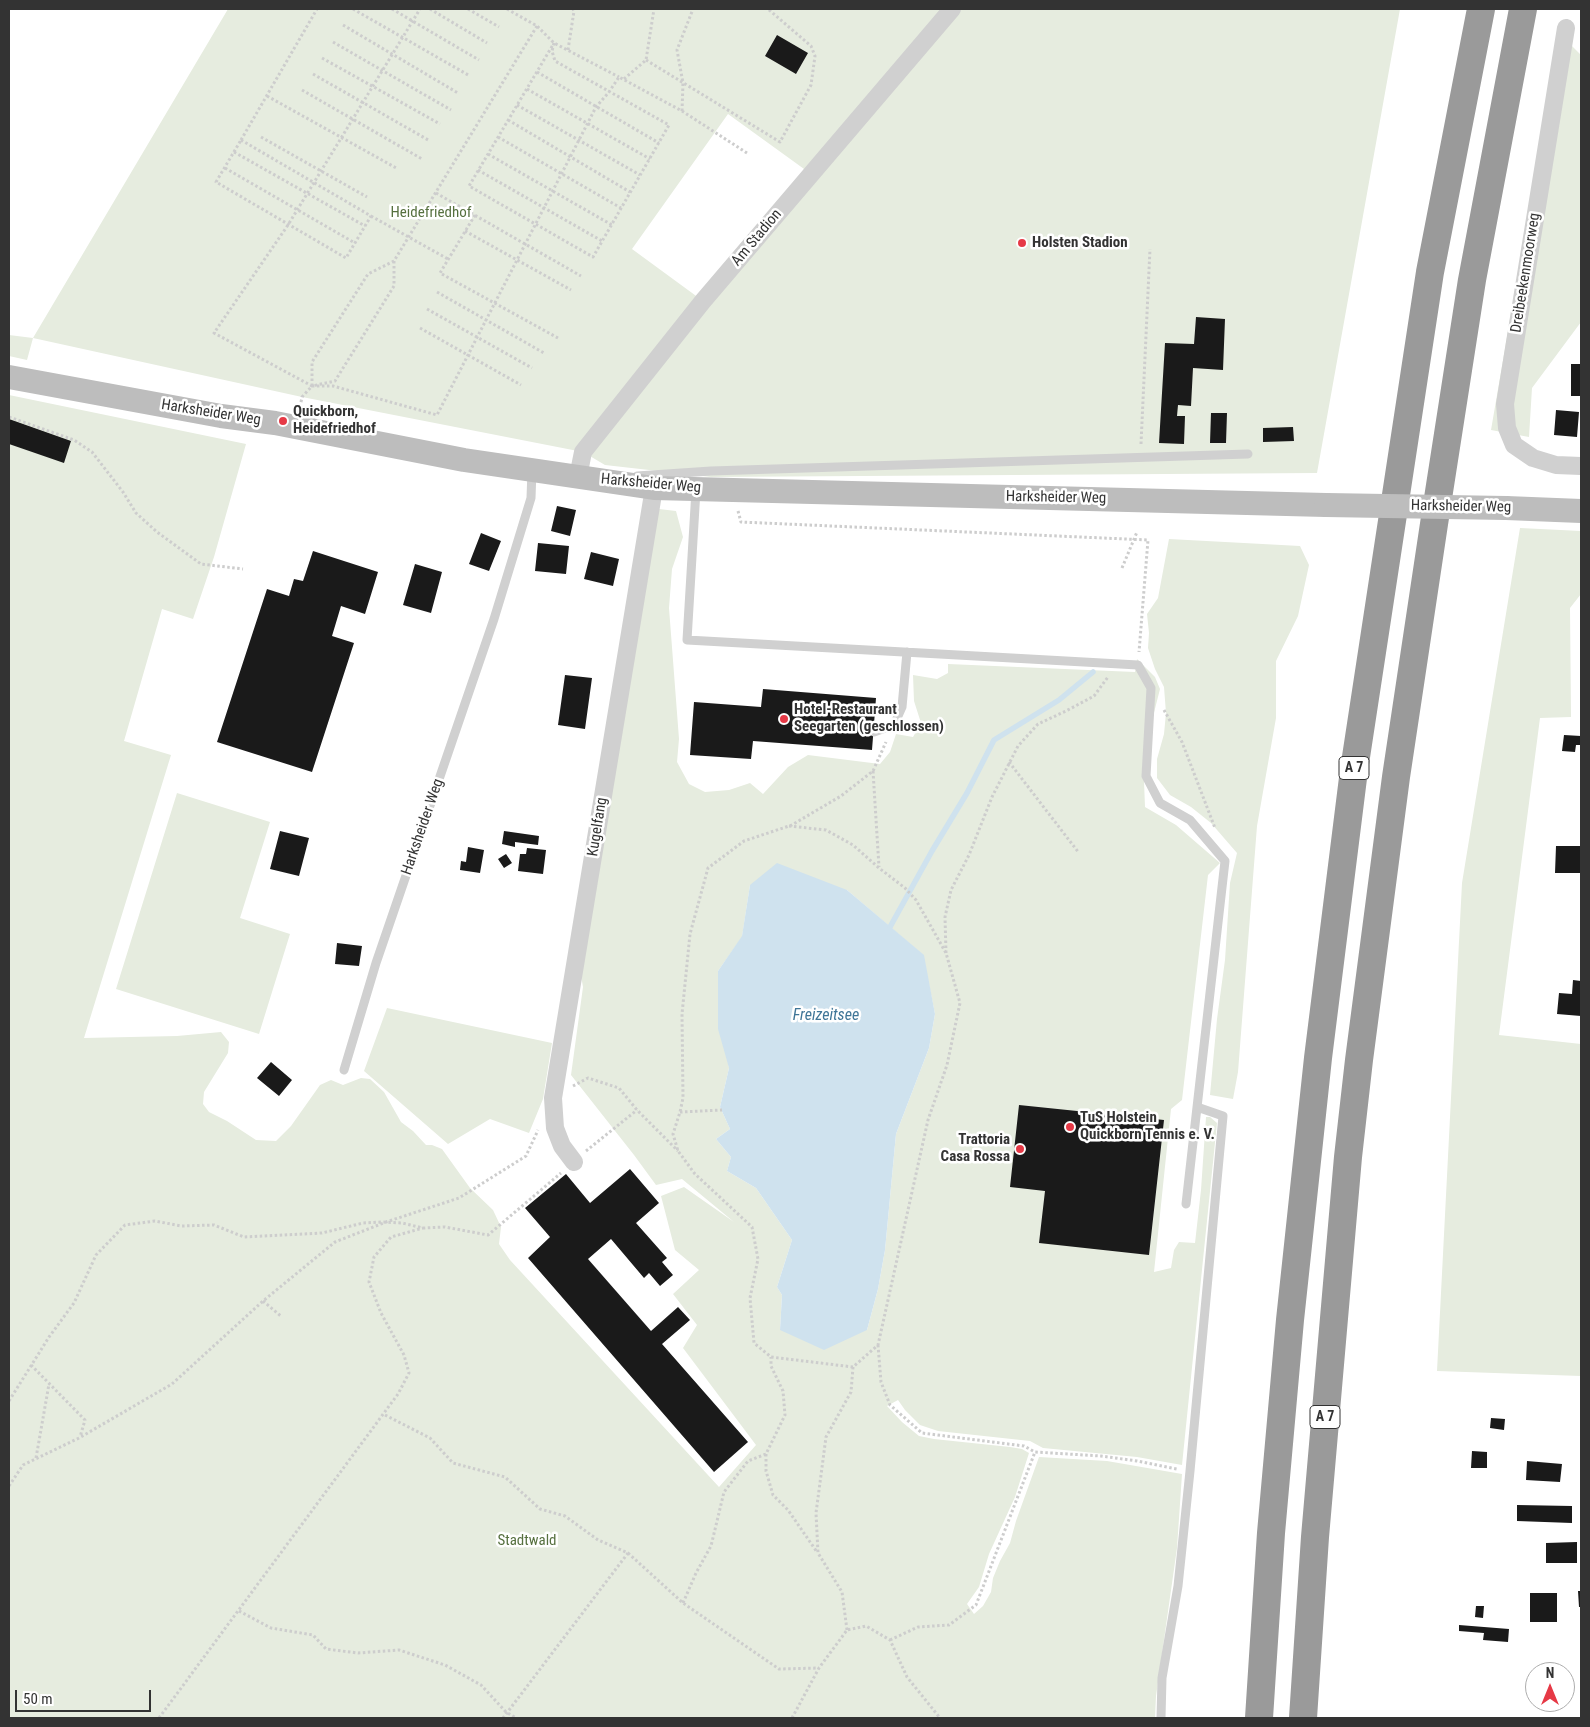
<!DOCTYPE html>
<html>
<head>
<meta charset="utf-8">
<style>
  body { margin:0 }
  #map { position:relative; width:1590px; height:1727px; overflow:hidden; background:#fff; font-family:"Roboto Condensed",sans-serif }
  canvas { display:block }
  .frame { position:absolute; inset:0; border:10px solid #333; pointer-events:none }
  .north { position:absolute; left:1525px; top:1662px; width:50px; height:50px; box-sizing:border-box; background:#fff; border:1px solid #adadad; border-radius:50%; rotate:0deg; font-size:14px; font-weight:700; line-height:20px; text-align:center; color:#333 }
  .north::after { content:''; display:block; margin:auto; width:18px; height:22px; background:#e63946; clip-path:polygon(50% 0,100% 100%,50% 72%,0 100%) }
  .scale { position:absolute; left:15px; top:1690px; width:136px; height:22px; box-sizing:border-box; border:2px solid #333; border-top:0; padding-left:6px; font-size:15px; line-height:18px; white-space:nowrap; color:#333; -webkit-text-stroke:4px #fff; paint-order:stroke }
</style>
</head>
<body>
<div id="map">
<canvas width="1590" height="1727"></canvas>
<div class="frame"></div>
<div class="north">N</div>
<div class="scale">50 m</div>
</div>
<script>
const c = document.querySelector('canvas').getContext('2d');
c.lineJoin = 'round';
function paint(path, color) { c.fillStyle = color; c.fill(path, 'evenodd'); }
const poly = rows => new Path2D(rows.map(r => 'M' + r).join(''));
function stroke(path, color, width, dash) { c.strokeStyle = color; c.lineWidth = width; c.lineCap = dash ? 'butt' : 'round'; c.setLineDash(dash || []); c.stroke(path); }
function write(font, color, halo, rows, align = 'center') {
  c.font = font + ' "Roboto Condensed",sans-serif'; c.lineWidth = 5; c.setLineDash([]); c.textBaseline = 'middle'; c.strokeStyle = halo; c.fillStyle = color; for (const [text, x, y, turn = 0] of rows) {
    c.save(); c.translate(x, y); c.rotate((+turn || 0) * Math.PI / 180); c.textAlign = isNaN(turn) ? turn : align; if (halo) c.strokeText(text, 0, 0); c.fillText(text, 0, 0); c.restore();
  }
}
const green = poly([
  [228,9,1400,9,1317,473,711,477,605,465,583,452,302,397,33,338,27,360,9,356,9,335,33,338],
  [728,114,811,174,703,301,632,249],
  [1569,43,1581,55,1581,322,1532,388,1529,437,1491,430,1554,63],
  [9,395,246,444,214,557,193,619,162,609,124,741,171,755,84,1038,177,1036,221,1032,229,1042,228,1053,204,1092,203,1104,209,1112,227,1121,256,1140,276,1141,291,1126,320,1085,331,1080,343,1085,361,1078,370,1079,384,1092,401,1122,413,1131,426,1145,432,1145,442,1149,470,1188,493,1210,501,1227,499,1244,510,1260,719,1487,756,1445,683,1348,697,1325,673,1294,699,1270,675,1250,661,1196,684,1187,734,1222,682,1179,656,1185,634,1155,571,1075,583,987,578,958,659,509,676,511,683,537,672,569,669,608,679,739,677,762,689,784,705,792,729,790,750,783,763,794,788,767,808,755,880,764,890,752,896,734,913,737,921,723,914,701,913,675,937,679,948,673,948,664,1135,672,1137,659,1155,677,1160,689,1143,756,1145,807,1176,825,1220,863,1208,875,1182,1100,1171,1109,1154,1272,1171,1268,1174,1250,1179,1242,1195,1243,1201,1190,1206,1117,1210,1117,1217,1123,1182,1465,1137,1457,1043,1448,1030,1441,938,1431,920,1425,905,1410,898,1400,887,1406,902,1422,919,1436,934,1439,1010,1447,1022,1449,1029,1453,1015,1497,989,1554,979,1587,967,1604,974,1614,983,1606,991,1592,993,1578,1000,1561,1010,1543,1016,1521,1039,1457,1107,1461,1182,1474,1177,1548,1156,1696,1155,1718,9,1718],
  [750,885,847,890,923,955,935,1014,929,1048,896,1134,885,1250,878,1289,867,1330,780,1330,782,1295,777,1287,792,1240,756,1188,727,1171,731,1157,716,1139,730,1129,720,1107,729,1068,718,971,742,937],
  [1520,528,1581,531,1581,594,1570,608,1571,717,1540,718,1499,1035,1581,1044,1581,1376,1437,1371,1462,883],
  [1169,539,1300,546,1309,565,1298,616,1276,661,1276,718,1257,826,1238,1072,1233,1099,1210,1095,1217,1019,1225,960,1230,883,1237,853,1211,823,1191,807,1170,795,1157,778,1157,759,1164,734,1166,713,1164,687,1155,669,1148,648,1149,633,1147,614,1158,598],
  [177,793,270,822,240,918,290,934,259,1034,116,989],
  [387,1008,552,1043,543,1099,529,1133,490,1119,448,1144,364,1071]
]);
const water = poly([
  [777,863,847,890,924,955,935,1014,929,1048,896,1134,885,1250,878,1289,867,1330,824,1350,780,1330,782,1295,777,1287,792,1240,756,1188,727,1171,731,1157,716,1139,730,1129,720,1107,729,1068,718,1029,718,971,742,936,750,885]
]);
const stream = poly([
  [890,927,932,851,967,793,994,740,1059,700,1093,672]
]);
const building = poly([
  [777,35,808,53,796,74,765,56],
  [1196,317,1225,319,1223,370,1193,368,1191,406,1178,405,1177,416,1185,416,1184,444,1159,443,1165,343,1194,344],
  [1571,364,1581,364,1581,396,1571,396],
  [1556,410,1579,412,1577,437,1554,435],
  [1211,413,1227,413,1226,443,1210,443],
  [9,419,71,441,64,463,9,444],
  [1293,427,1294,441,1263,442,1263,428],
  [557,506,576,510,570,536,551,531],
  [481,533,501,541,489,571,469,564],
  [538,543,569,546,566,574,535,571],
  [313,551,378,572,365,614,341,606,332,636,354,643,312,772,217,742,267,589,289,596,294,579,303,581],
  [591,552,619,559,613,586,584,579],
  [415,564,442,572,431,613,403,605],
  [565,675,592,678,585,729,558,725],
  [763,689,876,698,872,750,753,741,751,759,690,755,694,702,761,707],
  [1564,735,1581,736,1581,745,1576,745,1575,752,1562,751],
  [280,831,309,838,299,876,270,869],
  [504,831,539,836,538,845,515,842,515,847,502,844],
  [1556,846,1581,846,1581,873,1555,873],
  [468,847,484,850,480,873,460,870,461,861,466,862],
  [527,848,546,850,543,874,518,871,520,854,526,854],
  [506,854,512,863,504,868,498,859],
  [337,943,362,946,359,966,335,964],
  [1573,980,1581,981,1581,1016,1557,1014,1559,993,1572,994],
  [271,1062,292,1080,279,1096,257,1078],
  [1019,1105,1164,1120,1149,1255,1039,1243,1045,1191,1010,1187],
  [630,1169,659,1203,636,1223,667,1258,662,1262,673,1275,660,1286,649,1273,644,1278,611,1239,588,1259,651,1331,678,1307,690,1320,662,1344,748,1442,714,1472,528,1258,550,1237,525,1208,566,1174,590,1203],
  [1491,1418,1505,1419,1504,1430,1490,1428],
  [1472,1451,1487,1452,1487,1468,1471,1468],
  [1527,1461,1562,1464,1560,1482,1526,1480],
  [1517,1505,1572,1506,1572,1523,1517,1521],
  [1577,1542,1577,1563,1546,1563,1546,1543],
  [1578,1591,1581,1591,1581,1607,1579,1607],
  [1530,1593,1557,1593,1557,1622,1530,1622],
  [1476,1606,1484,1606,1483,1618,1475,1617],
  [1459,1625,1509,1629,1508,1642,1483,1640,1484,1633,1459,1631]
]);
const path = poly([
  [353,9,470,76],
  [392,9,479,60],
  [430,9,487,43],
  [468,9,499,27],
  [507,9,537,26,554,43,619,77],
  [343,25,458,93],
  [333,42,451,110],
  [554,43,552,51,555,61,669,125,593,257,469,186,554,43],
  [568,50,574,11,573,9],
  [322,58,440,124],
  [646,60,780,142,811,85,815,56,811,46,768,9],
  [537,72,659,143],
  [313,74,430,141],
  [624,79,646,60,654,9],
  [527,89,650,159],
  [302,90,422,159],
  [267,96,398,169],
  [517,105,640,175],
  [682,111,683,83,677,50,693,9],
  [508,120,630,192],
  [261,137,367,197],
  [498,137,621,208],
  [241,140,371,216,346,258,216,182,241,140],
  [241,140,317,9],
  [234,152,365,226],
  [488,154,612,225],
  [225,168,355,243],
  [478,170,602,241],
  [436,193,581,276],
  [475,215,440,273,558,338],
  [371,216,448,259],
  [465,231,571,290],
  [394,261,394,286,335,381,312,386,214,333,288,225,420,9],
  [437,292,544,353],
  [427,309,532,368],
  [420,328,521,385],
  [312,386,312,362,368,274,394,261,537,26],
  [300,407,302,397,312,386,333,386,437,415,596,107,609,92,619,77,682,111,747,153],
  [9,417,74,440,92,452,123,492,136,513,157,532,201,564,243,569],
  [1141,444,1150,249],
  [738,511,741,522,1148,540,1139,652],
  [1122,568,1137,532],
  [1164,710,1182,742,1215,828],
  [1009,762,1079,853],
  [873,771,879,867],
  [789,826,826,830,853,845,879,868,905,888,916,900,946,953,960,1003,947,1065,928,1120,878,1345,853,1367,771,1357,754,1343,750,1298,758,1259,752,1227,695,1174,678,1151,673,1134,680,1112,683,1098,682,1014,690,934,708,868,744,841,789,826],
  [790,826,841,796,873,771,886,742],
  [946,953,945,917,951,890,969,855,992,797,1018,746,1038,724,1066,711,1094,696,1108,677],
  [573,1086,588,1078,619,1088,637,1110,678,1151],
  [680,1112,722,1110],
  [586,1151,637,1110],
  [263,1301,282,1317],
  [878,1345,881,1382,890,1405,922,1433,1024,1446,1035,1452,1101,1456,1137,1461,1177,1469],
  [31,1365,85,1420,80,1437],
  [9,1401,49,1337,74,1303,96,1255,125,1225,155,1221,181,1226,214,1225,244,1237,322,1233,363,1223,381,1222,402,1223,423,1228,445,1227,488,1235,561,1173],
  [385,1415,430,1438,453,1463,505,1477,540,1509,565,1516,598,1540,628,1553,503,1718],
  [766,1454,766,1471,773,1495,788,1510,817,1552],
  [36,1458,49,1384],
  [9,1486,23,1465,79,1438,172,1384,263,1301,335,1242,386,1222,459,1198,526,1156,538,1130],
  [628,1553,683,1603,779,1669,819,1668],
  [683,1603,696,1573,711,1546,724,1492,748,1461,766,1454,785,1415,783,1391,771,1366,771,1357],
  [239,1611,271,1628,313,1635,326,1649,358,1653,399,1650,445,1665,481,1685,506,1712,516,1718],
  [847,1630,842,1592,818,1553,816,1513,826,1437,851,1392,853,1367],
  [890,1640,918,1627,949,1625,976,1605,1035,1452],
  [159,1718,398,1394,409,1373,404,1355,381,1313,369,1282,374,1257,391,1237,423,1228],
  [792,1718,819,1668,847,1630,866,1626,890,1640,907,1677,940,1718]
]);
const service = poly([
  [637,476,711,471,1248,454],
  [696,490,687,640,1138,665,1151,688,1146,776,1160,803,1190,820,1225,861,1186,1204],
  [874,732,894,725,902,707,907,652],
  [344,1070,376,963,494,619,531,498,532,470],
  [1161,1718,1162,1678,1178,1586,1190,1471,1223,1116,1197,1107]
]);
const minor = poly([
  [1566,28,1505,404,1507,428,1514,445,1533,458,1556,465,1581,466],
  [578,477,583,452,703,301,952,9],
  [574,1162,562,1146,555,1128,553,1098,654,488]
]);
const secondary = poly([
  [9,377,221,416,275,423,464,460,654,488,1326,505],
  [1506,508,1581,511]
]);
const motorway = poly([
  [1259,1718,1271,1533,1290,1320,1318,1058,1354,770,1430,272,1481,9],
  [1303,1718,1315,1537,1348,1157,1359,1060,1396,777,1434,524,1472,280,1523,9]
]);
const secondaryBridge = poly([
  [1326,505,1506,508]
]);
const markers = [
  [1022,243,5,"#e63946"],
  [283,421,5,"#e63946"],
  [784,719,5,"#e63946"],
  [1070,1127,5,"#e63946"],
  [1020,1149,5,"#e63946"]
];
const shields = [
  [1354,768,30],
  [1325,1417,30]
];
const shieldNames = [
  ["A 7",1354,768],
  ["A 7",1325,1417]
];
const parkNames = [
  ["Heidefriedhof",431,213],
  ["Stadtwald",527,1541]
];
const streetNames = [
  ["Am Stadion",757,238,-50],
  ["Dreibeekenmoorweg",1526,273,-81],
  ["Harksheider Weg",211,413,9],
  ["Harksheider Weg",651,484,5],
  ["Harksheider Weg",1056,498,1],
  ["Harksheider Weg",1461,507,1],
  ["Harksheider Weg",423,827,-71],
  ["Kugelfang",598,827,-81]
];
const poiNames = [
  ["Holsten Stadion",1032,243],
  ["Quickborn,",293,412],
  ["Heidefriedhof",293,429],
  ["Hotel-Restaurant",794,710],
  ["Seegarten (geschlossen)",794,727],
  ["TuS Holstein",1080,1118],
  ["Quickborn Tennis e. V.",1080,1135],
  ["Trattoria",1010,1140,"right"],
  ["Casa Rossa",1010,1157,"right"]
];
const waterNames = [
  ["Freizeitsee",826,1016]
];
paint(green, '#e6ecdf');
paint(water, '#cfe2ee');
stroke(stream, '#cfe2ee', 5.5);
paint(building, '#1a1a1a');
stroke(path, '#cdcdcd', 3, [2.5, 2.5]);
stroke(service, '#d0d0d0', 9);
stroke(minor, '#d0d0d0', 18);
stroke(secondary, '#bdbdbd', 24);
stroke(motorway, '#9a9a9a', 28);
stroke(secondaryBridge, '#bdbdbd', 24);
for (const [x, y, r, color] of markers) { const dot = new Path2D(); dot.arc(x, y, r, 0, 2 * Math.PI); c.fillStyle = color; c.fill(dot); stroke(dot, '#fff', 2); }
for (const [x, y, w] of shields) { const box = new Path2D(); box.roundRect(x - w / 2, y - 11.5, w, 23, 4); c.fillStyle = '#fff'; c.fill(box); stroke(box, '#333', 1); }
write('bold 14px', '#333', null, shieldNames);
write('15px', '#56703f', '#fff', parkNames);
write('15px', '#333', '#fff', streetNames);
write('bold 15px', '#333', '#fff', poiNames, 'left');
write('italic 16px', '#3f7597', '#fff', waterNames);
</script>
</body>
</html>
